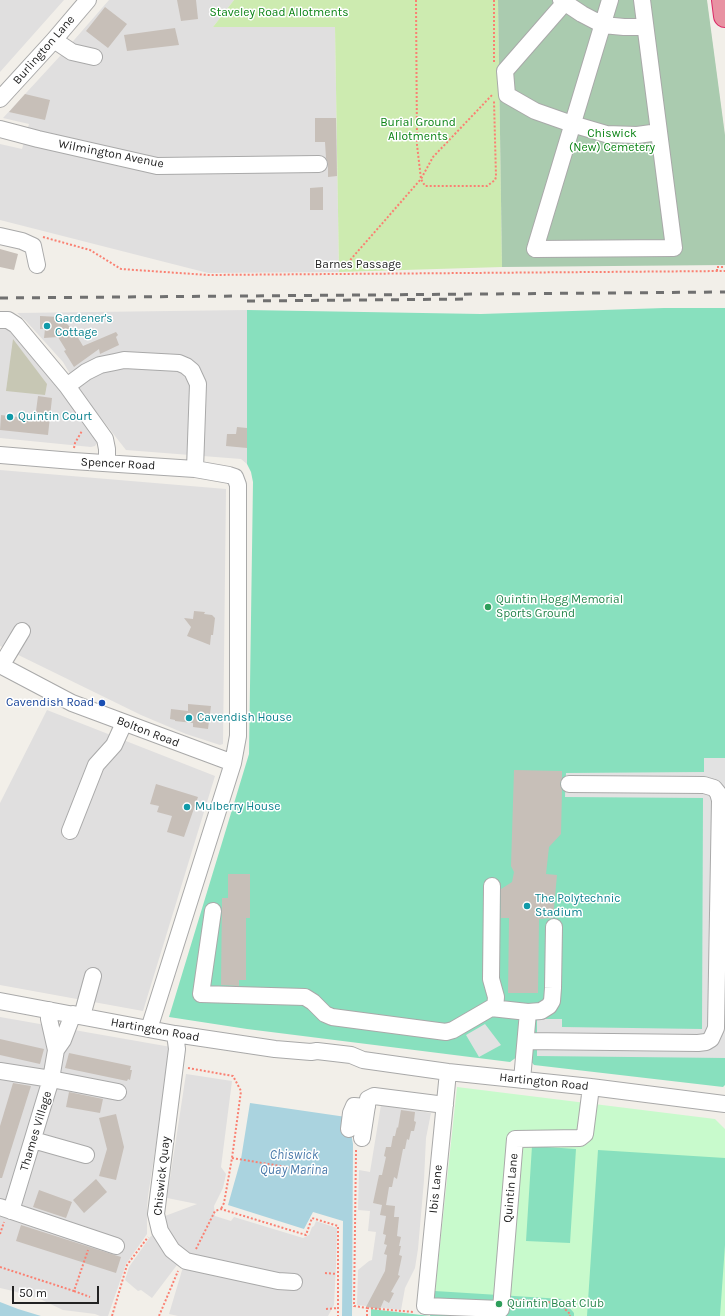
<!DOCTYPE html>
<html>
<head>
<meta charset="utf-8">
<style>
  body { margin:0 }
  #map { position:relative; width:725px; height:1316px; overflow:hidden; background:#f2efe9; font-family:Karla,sans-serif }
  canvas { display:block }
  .scale { position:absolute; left:12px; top:1286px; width:87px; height:18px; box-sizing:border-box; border:2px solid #222; border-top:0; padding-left:5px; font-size:12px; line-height:14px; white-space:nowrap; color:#222; -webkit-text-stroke:3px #fff; paint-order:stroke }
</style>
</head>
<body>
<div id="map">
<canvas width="725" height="1316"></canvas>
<div class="scale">50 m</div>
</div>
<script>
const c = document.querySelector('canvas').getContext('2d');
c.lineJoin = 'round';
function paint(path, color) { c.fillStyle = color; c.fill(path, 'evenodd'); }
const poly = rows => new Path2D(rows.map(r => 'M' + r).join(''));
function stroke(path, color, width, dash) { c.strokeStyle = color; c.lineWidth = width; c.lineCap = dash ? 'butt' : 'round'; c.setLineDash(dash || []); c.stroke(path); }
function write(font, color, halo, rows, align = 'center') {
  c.font = font + ' Karla,sans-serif'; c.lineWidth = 3; c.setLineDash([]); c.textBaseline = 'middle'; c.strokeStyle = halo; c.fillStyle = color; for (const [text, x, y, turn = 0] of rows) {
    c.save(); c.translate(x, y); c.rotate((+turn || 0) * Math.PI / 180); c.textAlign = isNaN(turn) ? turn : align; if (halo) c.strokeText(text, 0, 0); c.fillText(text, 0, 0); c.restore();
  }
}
const residential = poly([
  [0,0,64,0,0,72],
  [109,0,234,0,213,27,335,27,339,272,208,273,0,220,0,144,22,149,29,124,3,118,61,55],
  [247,310,247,464,241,459,126,450,82,394,63,362,26,321,17,313],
  [0,325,13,329,96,439,97,443,95,446,91,447,0,438],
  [0,470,226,489,223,744,220,745,186,734,141,715,0,646],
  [47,710,215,776,143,1011,0,985,0,803],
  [0,1017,171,1047,148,1196,147,1208,147,1234,126,1264,108,1316,100,1316,95,1314,63,1310,40,1299,13,1291,0,1288],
  [186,1074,232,1081,221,1167,226,1174,223,1188,214,1206,215,1216,231,1221,234,1217,303,1238,309,1235,312,1227,314,1226,316,1221,337,1228,336,1265,334,1305,328,1316,178,1316,169,1314,183,1267,177,1265,152,1298,141,1290,138,1291,125,1280,129,1267,150,1237,166,1225,165,1216,197,1204,167,1198],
  [381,1105,431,1113,426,1138,424,1180,418,1249,415,1268,405,1288,401,1310,357,1305,358,1270,369,1261,372,1260,376,1232,368,1231,370,1211,358,1210,359,1170,370,1172]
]);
const construction = poly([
  [13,339,47,384,45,395,6,391]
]);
const grass = poly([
  [234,0,498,0,502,267,339,272,335,27,213,27]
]);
const cemetery = poly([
  [498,0,707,0,725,135,725,265,502,267]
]);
const park = poly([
  [457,1087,715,1119,725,1129,725,1316,574,1316,574,1313,435,1291]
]);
const pitch = poly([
  [664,308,725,308,725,1085,723,1087,534,1065,529,1059,517,1057,510,1062,247,1029,169,1017,249,754,253,482,251,472,247,464,247,310,481,314],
  [532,1146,576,1149,570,1243,526,1241],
  [598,1150,725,1158,725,1245,720,1316,587,1316],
  [435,1291,562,1299,574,1313,574,1316,371,1316,371,1309,430,1316]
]);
const parking = poly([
  [704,758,725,758,725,1058,537,1056,537,1019,562,1019,562,1027,702,1029,703,798,565,797,566,773,704,772],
  [485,1024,501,1045,479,1057,466,1035]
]);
const water = poly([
  [250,1103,353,1118,351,1133,353,1144,352,1316,342,1316,343,1221,313,1212,304,1229,228,1205,241,1159],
  [0,1302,18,1309,41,1316,0,1316]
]);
const building = poly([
  [177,0,196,0,198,19,181,21],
  [105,7,127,24,108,48,86,31],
  [175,28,179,45,127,51,124,35],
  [25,94,50,100,45,120,9,112],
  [315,118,336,118,337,176,328,177,328,164,326,158,325,142,315,142],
  [323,187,323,210,310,210,310,188],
  [0,249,18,254,14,270,0,267],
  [40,316,60,317,74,331,83,346,116,332,118,335,116,337,119,345,100,354,99,349,74,367,64,351,66,350,58,337,44,338,45,329,40,329],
  [38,396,52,398,48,435,0,430,1,415,35,419],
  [237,427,247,428,247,448,226,446,227,434,236,434],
  [194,611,205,612,204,614,212,615,215,618,213,635,211,635,210,645,187,636,191,627,184,618,193,619],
  [188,704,211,706,208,729,193,727,193,723,175,721,175,720,170,719,171,709,188,711],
  [514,770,562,771,562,778,560,784,562,790,561,834,549,847,546,874,557,875,553,918,539,919,538,993,508,993,509,918,501,918,501,889,512,882,514,872,511,866],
  [156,784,198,797,184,837,167,832,172,816,157,812,159,806,150,804],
  [228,874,250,874,250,918,246,918,246,980,239,980,239,986,221,985,222,898,228,898],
  [0,1039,44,1049,40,1064,0,1055],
  [69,1053,131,1066,130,1070,132,1070,130,1080,128,1079,127,1081,65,1068],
  [13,1083,31,1086,2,1178,0,1178,0,1126],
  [69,1092,103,1099,100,1113,66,1107],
  [401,1110,415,1112,414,1121,416,1122,414,1131,411,1131,409,1140,407,1139,405,1149,403,1149,397,1179,394,1177,392,1187,389,1187,386,1205,395,1206,394,1217,399,1217,397,1236,401,1237,399,1246,401,1246,399,1255,402,1256,398,1275,400,1276,391,1292,394,1293,389,1303,384,1300,380,1309,366,1307,385,1271,387,1255,384,1254,387,1245,384,1244,386,1235,383,1234,386,1216,380,1215,382,1205,373,1203,379,1175,382,1175,386,1157,384,1156,386,1147,391,1147,393,1136,395,1136,397,1127,398,1128],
  [116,1114,124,1147,116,1180,99,1176,107,1149,99,1118],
  [96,1179,107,1192,84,1213,73,1200],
  [39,1190,72,1202,66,1218,33,1207],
  [21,1225,121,1257,116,1273,16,1241]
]);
const path = poly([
  [416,0,417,145,421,179,425,186,487,186,495,180,496,177,494,101],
  [494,0,494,63],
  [43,237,90,250,121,269,208,275,725,271],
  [345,266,421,179,433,157,493,94],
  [717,271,717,267,725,267],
  [74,448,75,443,82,431],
  [188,1068,233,1076,241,1091,232,1158,224,1203,221,1209],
  [356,1150,354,1306,367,1308],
  [232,1158,317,1172],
  [0,1234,4,1222],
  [196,1249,215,1211,221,1209,306,1235,312,1218,338,1226,338,1316],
  [0,1267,74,1291,88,1250],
  [325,1273,337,1274],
  [74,1291,90,1297],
  [516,1300,559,1303,570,1314,570,1316],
  [326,1309,338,1308],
  [112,1316,127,1265,148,1237],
  [159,1316,178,1271],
  [367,1316,367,1308,414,1312]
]);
const minor = poly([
  [561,0,582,14,603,25,624,27,645,27],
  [567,0,505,71,507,95,535,111,572,124,606,134,637,135,659,132],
  [610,0,535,249,674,248,642,0],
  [54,40,72,52,94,57],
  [0,99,54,40,88,0],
  [0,129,38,139,157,166,319,164],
  [0,236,22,241,33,246,37,265],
  [0,320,8,320,16,325,67,386,105,439,107,449,107,463],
  [67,386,86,372,100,365,115,362,124,360,179,363,186,366,192,371,198,384,195,469],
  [0,455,73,461,195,469,229,475,235,477,238,485,238,736,233,763,149,1029],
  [0,665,72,703,233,763],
  [1,666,22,631],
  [70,831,96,765,114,745,124,723],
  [492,886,491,979,496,997,495,1008],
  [213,911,201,994,305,997,313,1002,325,1014,332,1017,446,1032,453,1030,491,1008,528,1012,522,1080],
  [0,1001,175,1034,275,1049,311,1052,317,1051,351,1055,363,1060,448,1072,591,1087,725,1104],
  [49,1010,49,1019,56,1050,63,1040,73,1014],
  [528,1012,541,1011,549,1006,552,1001,553,988,554,927],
  [82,1016,93,976],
  [175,1034,177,1049,156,1214,160,1231,172,1250,186,1261,278,1281,294,1282],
  [526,1041,698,1043,706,1042,711,1039,716,1028,720,800,718,793,714,788,704,785,569,784],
  [0,1071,51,1079,118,1092],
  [448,1072,425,1306,501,1309,494,1316],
  [349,1129,351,1113,354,1106,367,1107],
  [362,1138,368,1099,374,1096,445,1105],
  [33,1140,86,1155],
  [0,1207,116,1246],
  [11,1211,51,1079,56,1050],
  [501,1309,515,1139,580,1138,585,1134,591,1087]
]);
const highway = poly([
  [723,0,725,16]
]);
const rail = poly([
  [0,298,725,292],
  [247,301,471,299]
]);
const markers = [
  [47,326,4,"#0f9aa8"],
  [10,417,4,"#0f9aa8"],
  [488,607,4,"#2e9e5b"],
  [102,703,4,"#1a4fb4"],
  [189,718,4,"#0f9aa8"],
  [187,807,4,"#0f9aa8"],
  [527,906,4,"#0f9aa8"],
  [499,1304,4,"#2e9e5b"]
];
const parkNames = [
  ["Staveley Road Allotments",279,13],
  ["Burial Ground",418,123],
  ["Allotments",418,137],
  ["Chiswick",612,134],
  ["(New) Cemetery",612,148]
];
const streetNames = [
  ["Burlington Lane",44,50,-49],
  ["Wilmington Avenue",111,154,11],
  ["Barnes Passage",358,265],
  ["Spencer Road",118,464,3],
  ["Bolton Road",148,732,21],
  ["Hartington Road",155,1030,10],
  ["Hartington Road",544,1082,6],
  ["Thames Village",36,1131,-73],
  ["Chiswick Quay",162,1176,-84],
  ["Quintin Lane",511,1188,-85],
  ["Ibis Lane",436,1189,-84]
];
const cultureNames = [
  ["Gardener's",55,319],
  ["Cottage",55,333],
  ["Quintin Court",18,417],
  ["Cavendish House",197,718],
  ["Mulberry House",195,807],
  ["The Polytechnic",535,899],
  ["Stadium",535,913]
];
const leisureNames = [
  ["Quintin Hogg Memorial",496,600],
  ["Sports Ground",496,614],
  ["Quintin Boat Club",507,1304]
];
const transitNames = [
  ["Cavendish Road",94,703]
];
const waterNames = [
  ["Chiswick",294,1155],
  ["Quay Marina",294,1170]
];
paint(residential, '#e0dfdf');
paint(construction, '#c7c7b4');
paint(grass, '#cdebb0');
paint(cemetery, '#aacbaf');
paint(park, '#c8facc');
paint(pitch, '#88e0be');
paint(parking, '#e2e2e2');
paint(water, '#aad3df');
paint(building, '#c7bfb8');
stroke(minor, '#a9a9a9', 18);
stroke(highway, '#dc2a67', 24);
stroke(path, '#fa8072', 2, [2, 2]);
stroke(minor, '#fff', 16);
stroke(highway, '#e892a2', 22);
stroke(rail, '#707070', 3, [8, 8]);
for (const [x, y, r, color] of markers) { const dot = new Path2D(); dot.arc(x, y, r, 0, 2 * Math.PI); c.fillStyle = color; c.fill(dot); stroke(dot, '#fff', 1.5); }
write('12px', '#0c8416', '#fff', parkNames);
write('12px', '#222', '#fff', streetNames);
write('12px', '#0d838f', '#fff', cultureNames, 'left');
write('12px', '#27864d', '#fff', leisureNames, 'left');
write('12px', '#164399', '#fff', transitNames, 'right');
write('italic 13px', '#4a7aab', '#fff', waterNames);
</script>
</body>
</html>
